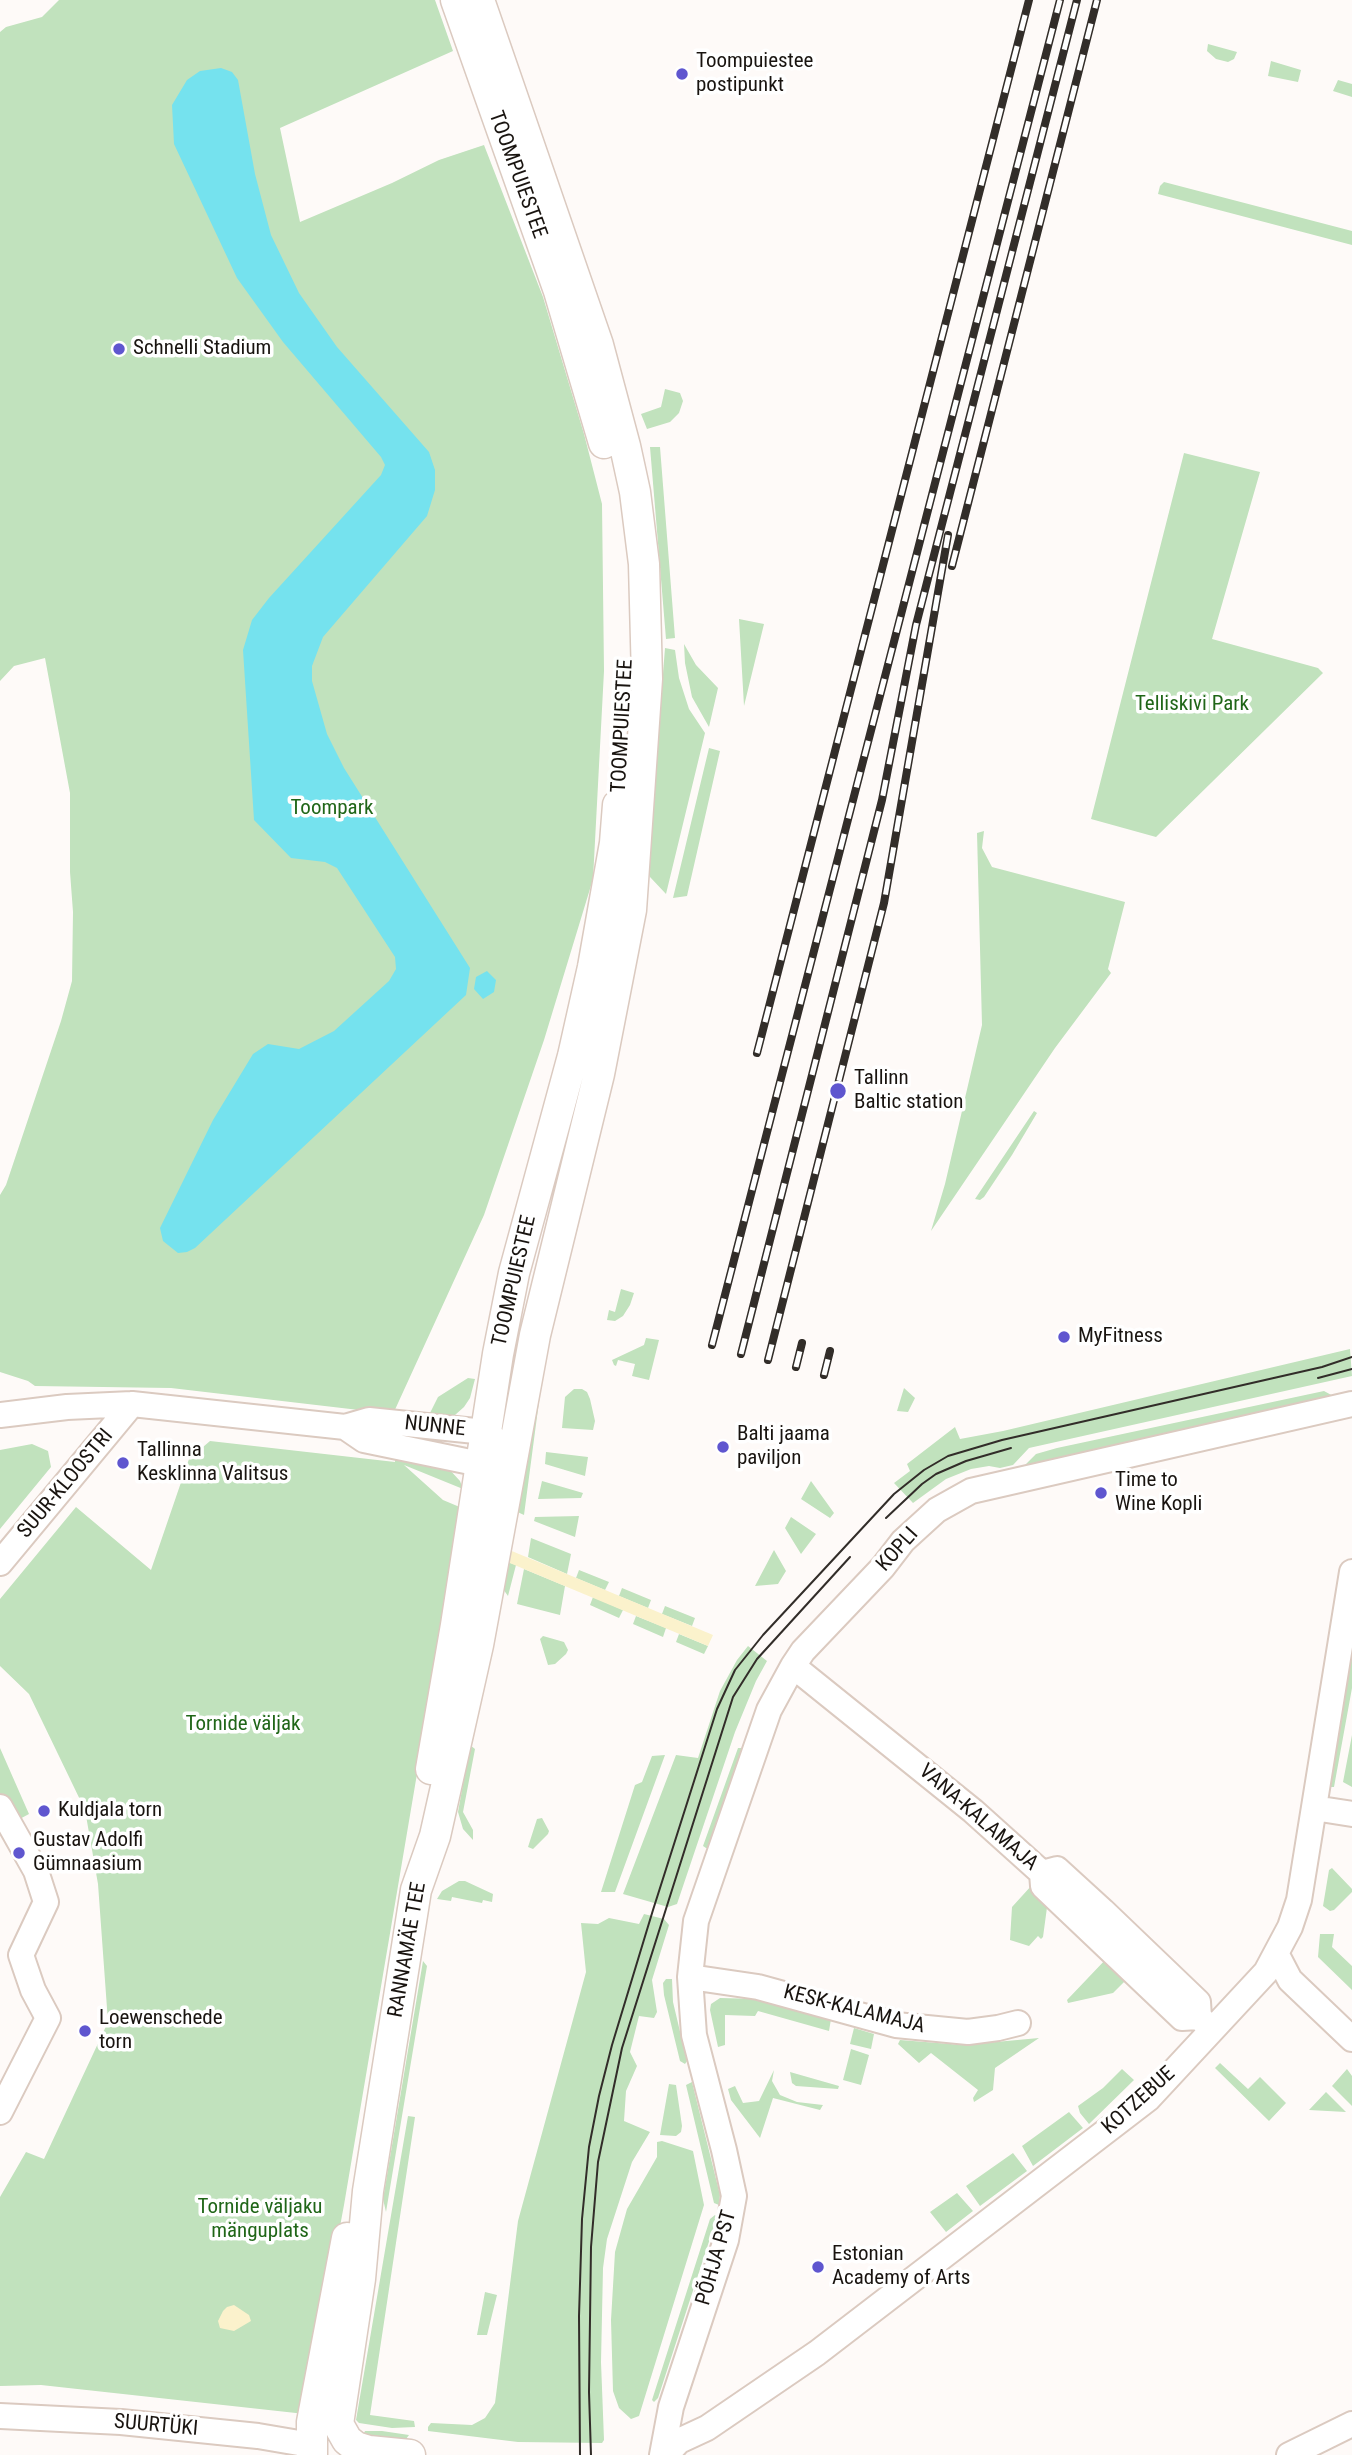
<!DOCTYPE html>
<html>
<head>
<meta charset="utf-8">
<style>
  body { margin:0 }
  canvas { display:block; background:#fefaf8 }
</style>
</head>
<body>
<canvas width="1352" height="2455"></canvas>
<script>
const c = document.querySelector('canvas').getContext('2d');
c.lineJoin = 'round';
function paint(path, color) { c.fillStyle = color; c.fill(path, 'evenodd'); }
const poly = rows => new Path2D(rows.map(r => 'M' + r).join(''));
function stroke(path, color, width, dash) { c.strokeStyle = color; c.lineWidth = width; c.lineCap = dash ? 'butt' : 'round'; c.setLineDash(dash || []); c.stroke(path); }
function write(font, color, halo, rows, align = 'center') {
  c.font = font + ' "Roboto Condensed",sans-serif'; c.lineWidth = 7; c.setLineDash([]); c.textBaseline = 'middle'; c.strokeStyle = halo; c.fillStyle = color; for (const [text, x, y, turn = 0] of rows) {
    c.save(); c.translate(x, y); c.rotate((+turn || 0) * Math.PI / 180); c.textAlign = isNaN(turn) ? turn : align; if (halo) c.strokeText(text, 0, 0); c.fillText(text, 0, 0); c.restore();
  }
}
const green = poly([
  [59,0,435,0,453,51,280,128,300,222,392,183,439,160,484,145,543,297,584,434,602,504,604,671,593,879,544,1040,484,1215,393,1414,171,1388,35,1386,28,1381,0,1372,0,1195,6,1185,61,1021,72,981,73,912,70,872,70,793,45,658,14,666,0,681,0,32,6,27,42,17],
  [1208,44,1237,52,1234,59,1228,62,1216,59,1207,51],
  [1271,61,1301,70,1298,82,1268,76],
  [1338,80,1352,84,1352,97,1333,91],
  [1164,182,1352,231,1352,245,1158,194,1160,186],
  [665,389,680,393,683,401,679,413,670,422,647,429,641,414,661,407],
  [650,447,660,447,675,638,666,639],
  [1184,453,1260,472,1212,639,1318,668,1323,673,1156,837,1091,819],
  [739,619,764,624,744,706],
  [684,644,696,665,718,688,709,727,692,697,685,663],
  [665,648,675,650,679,678,689,709,705,733,666,894,650,877,648,865],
  [709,748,720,751,687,896,673,898],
  [984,831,982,848,992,867,1125,902,1108,969,1111,973,1055,1048,931,1231,945,1184,982,1025,977,833],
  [1034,1111,1037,1113,1012,1155,984,1197,980,1200,975,1199],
  [621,1289,634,1293,630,1305,623,1316,615,1321,607,1320,609,1310,615,1312],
  [646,1338,659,1340,649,1380,632,1376,635,1364,618,1360,616,1366,614,1365,612,1360,644,1345],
  [1350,1349,1352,1376,1029,1448,1013,1465,1000,1468,989,1466,971,1469,946,1479,913,1503,894,1483,910,1471,907,1464,955,1427,960,1439,1003,1431],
  [468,1378,475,1379,470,1398,464,1407,455,1415,442,1419,428,1417,438,1397],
  [904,1388,915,1398,908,1412,897,1411],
  [574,1389,582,1389,587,1392,590,1399,595,1421,593,1430,562,1428,565,1397],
  [1324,1391,1335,1397,1317,1404,1025,1465,1036,1454,1057,1448],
  [533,1393,540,1394,524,1515,511,1509],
  [210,1441,395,1462,395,1456,449,1469,460,1481,463,1489,404,1465,443,1500,462,1508,344,2205,305,2414,41,2385,0,2386,0,2197,26,2152,44,2159,108,2022,98,1884,85,1810,29,1694,0,1666,0,1599,76,1507,151,1570,189,1459],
  [32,1444,48,1451,51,1467,0,1529,0,1450],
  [546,1452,588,1457,585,1476,545,1464],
  [542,1481,583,1493,581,1498,538,1499],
  [811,1481,834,1513,830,1518,801,1499],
  [579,1516,575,1537,534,1521,535,1517],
  [791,1517,816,1534,801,1554,785,1528],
  [531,1538,571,1554,567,1574,528,1557],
  [774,1550,786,1571,778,1584,755,1586],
  [505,1561,516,1565,508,1596,503,1589],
  [524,1569,565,1586,560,1615,517,1604],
  [579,1570,609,1582,605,1590,576,1578],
  [622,1588,651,1600,648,1608,619,1596],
  [593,1597,623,1610,619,1618,590,1605],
  [665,1606,695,1618,692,1626,662,1614],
  [636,1616,666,1628,663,1637,633,1624],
  [679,1634,708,1646,704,1654,676,1642],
  [543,1636,564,1642,568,1650,566,1654,555,1664,548,1665,540,1639],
  [1352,1639,1352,1688,1334,1787,1327,1787],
  [748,1646,767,1661,756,1681,735,1732,677,1904,668,1907,623,1894,676,1755,698,1758,720,1691,737,1660],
  [1352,1735,1352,1787,1343,1782],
  [470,1745,475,1749,463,1812,473,1830,473,1840,463,1829,458,1812],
  [0,1748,29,1814,16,1821,0,1793],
  [738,1748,744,1748,710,1849,706,1848,703,1846],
  [665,1755,615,1892,601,1892,635,1785,642,1782,652,1756],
  [542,1818,549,1831,548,1834,533,1849,528,1847,537,1819],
  [1332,1868,1352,1889,1352,1892,1334,1910,1330,1911,1323,1906,1329,1870],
  [459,1881,465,1881,493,1894,492,1902,483,1900,482,1903,452,1897,451,1901,437,1899,442,1891],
  [1032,1885,1048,1900,1043,1937,1041,1939,1038,1936,1029,1946,1010,1940,1012,1907],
  [644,1914,664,1919,669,1925,652,1980,657,2012,654,2018,639,2016,630,2052,637,2066,626,2091,624,2121,650,2132,632,2162,607,2239,603,2268,601,2362,604,2440,602,2443,518,2442,428,2431,428,2427,431,2423,472,2425,485,2418,495,2403,518,2221,586,1972,581,1923,598,1924,609,1918,639,1924],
  [1320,1934,1334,1934,1332,1947,1352,1966,1352,1990,1318,1957],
  [1107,1958,1128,1978,1113,1993,1068,2003,1067,2000],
  [423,1961,427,1966,386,2212,383,2199],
  [666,1979,672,1979,673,2002,687,2061,685,2064,680,2061,664,1995,663,1983],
  [720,1998,761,1999,831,2019,829,2031,758,2011,755,2016,725,2015,725,2045,718,2047,710,2010,711,2004],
  [854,2028,874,2034,871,2049,850,2044],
  [1039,2038,995,2068,993,2090,974,2102,973,2098,978,2090,931,2053,919,2063,898,2044,900,2040,963,2045],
  [851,2049,869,2055,861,2085,843,2080],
  [1220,2063,1248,2089,1260,2077,1286,2103,1269,2121,1215,2068],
  [1122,2069,1134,2080,1089,2124,1080,2113,1078,2106,1103,2088],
  [1347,2069,1352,2076,1352,2106,1332,2086],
  [774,2070,772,2081,780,2095,797,2102,823,2105,820,2110,773,2098,760,2138,731,2100,728,2089,735,2086,743,2103,759,2101],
  [790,2072,839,2086,838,2089,796,2086,792,2083],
  [692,2082,720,2195,719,2205,714,2203,686,2085],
  [669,2084,676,2085,682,2126,681,2132,676,2136,660,2135],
  [1326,2092,1346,2112,1309,2110],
  [1069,2112,1083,2128,1033,2166,1022,2146],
  [408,2116,415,2117,370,2415,414,2421,415,2427,392,2428,359,2423,356,2420],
  [662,2141,693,2151,704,2205,639,2416,631,2419,619,2408,613,2391,611,2320,615,2252,627,2209,657,2157,657,2142],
  [1013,2153,1027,2171,980,2206,966,2186],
  [957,2193,973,2211,946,2232,930,2212],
  [715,2215,717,2217,658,2398,654,2402,652,2400,710,2219],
  [485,2292,497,2295,487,2335,477,2335],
  [365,2431,382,2431,409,2435,406,2439,397,2440,363,2435]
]);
const sand = poly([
  [507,1549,713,1635,708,1646,505,1561],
  [234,2305,249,2315,251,2321,234,2331,220,2328,218,2321,223,2311,227,2307]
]);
const water = poly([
  [221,68,232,72,238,80,255,174,271,235,299,293,337,347,429,452,435,470,435,490,427,516,323,637,312,666,312,681,327,734,344,768,470,968,466,995,195,1248,187,1252,178,1253,163,1241,160,1228,213,1120,253,1054,268,1044,299,1049,334,1031,389,981,396,969,395,957,337,868,325,862,291,858,254,820,243,650,252,620,269,598,381,475,385,465,381,457,283,342,237,278,174,144,172,105,187,80,200,71],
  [487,971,496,980,494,992,483,999,474,989,476,977]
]);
const minor = poly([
  [0,1415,67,1407,132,1404,345,1427,369,1420,485,1432,500,1443],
  [345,1427,364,1440,480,1464,497,1457],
  [0,1563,132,1404],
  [793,1666,973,1811,1042,1873,1043,1886,1182,2018,1199,2017,1212,2030],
  [0,1807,36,1871,46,1902,21,1955,33,1990,48,2018,0,2112],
  [1314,1808,1352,1814],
  [1042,1873,1057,1869,1103,1911,1198,2002,1199,2017],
  [1277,1955,1290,1980,1352,2039],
  [690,1977,758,1987,896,2025,968,2032,998,2028,1018,2023],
  [0,2416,121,2422,258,2436,311,2445],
  [662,2455,671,2407,726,2240,734,2196,724,2150,694,2035,690,1977,696,1921,769,1710,793,1666,803,1651,883,1567,903,1541,937,1510,971,1491,1352,1404],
  [666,2455,679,2441,707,2428,817,2353,1148,2099,1266,1972,1290,1927,1299,1900,1352,1572],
  [1289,2455,1352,2424]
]);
const major = poly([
  [456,0,559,291,604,443],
  [431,1769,456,1625,498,1354,514,1273,573,1056,593,967,615,843,618,805],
  [312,2455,312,2422,347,2238],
  [410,2455,369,2451,356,2447,347,2440,338,2424,360,2279,368,2191,416,1890,435,1836,460,1725,478,1645,535,1335,599,1074,631,910,647,679,644,564,635,492,625,446,598,345,479,0]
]);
const tram = poly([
  [1318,1378,1352,1369],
  [886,1518,922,1484,936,1474,966,1461,1011,1448],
  [580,2455,579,2316,582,2219,589,2147,599,2096,612,2045,653,1910,717,1709,735,1670,763,1635,894,1494,924,1470,948,1456,1002,1440,1322,1367,1352,1357],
  [591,2455,589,2392,591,2247,598,2162,622,2048,733,1697,757,1659,850,1557]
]);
const rail = poly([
  [952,566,1097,0],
  [757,1053,1029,0],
  [712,1345,1060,0],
  [741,1354,882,800,916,625,1077,0],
  [768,1360,884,903,948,535],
  [796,1367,802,1343],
  [824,1375,830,1351]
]);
const markers = [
  [682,74,7,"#5f56cf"],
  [119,349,7,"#5f56cf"],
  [838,1091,9,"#5f56cf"],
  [1064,1337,7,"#5f56cf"],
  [723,1447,7,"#5f56cf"],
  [123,1463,7,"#5f56cf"],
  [1101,1493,7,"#5f56cf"],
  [44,1811,7,"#5f56cf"],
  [19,1853,7,"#5f56cf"],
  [85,2031,7,"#5f56cf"],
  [818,2267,7,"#5f56cf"]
];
const poiNames = [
  ["Toompuiestee",696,62],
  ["postipunkt",696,86],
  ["Schnelli Stadium",133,349],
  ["Tallinn",854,1079],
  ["Baltic station",854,1103],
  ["MyFitness",1078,1337],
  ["Balti jaama",737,1435],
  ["paviljon",737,1459],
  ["Tallinna",137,1451],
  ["Kesklinna Valitsus",137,1475],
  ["Time to",1115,1481],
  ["Wine Kopli",1115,1505],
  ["Kuldjala torn",58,1811],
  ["Gustav Adolfi",33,1841],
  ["Gümnaasium",33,1865],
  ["Loewenschede",99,2019],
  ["torn",99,2043],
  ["Estonian",832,2255],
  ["Academy of Arts",832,2279]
];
const streetNames = [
  ["TOOMPUIESTEE",517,175,70],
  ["TOOMPUIESTEE",623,726,-87],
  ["TOOMPUIESTEE",515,1281,-77],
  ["NUNNE",435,1427,6],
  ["SUUR-KLOOSTRI",66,1484,-50],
  ["KOPLI",898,1550,-48],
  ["VANA-KALAMAJA",978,1818,41],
  ["RANNAMÄE TEE",408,1950,-80],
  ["KESK-KALAMAJA",854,2010,14],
  ["KOTZEBUE",1139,2101,-42],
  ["PÕHJA PST",717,2258,-74],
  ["SUURTÜKI",156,2426,5]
];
const parkNames = [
  ["Telliskivi Park",1192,705],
  ["Toompark",332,809],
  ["Tornide väljak",243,1725],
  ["Tornide väljaku",260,2208],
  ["mänguplats",260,2232]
];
paint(green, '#c1e2bd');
paint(sand, '#fbf2cc');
paint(water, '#75e2ee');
stroke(minor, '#dbcac0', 28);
stroke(major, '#dbcac0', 33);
stroke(minor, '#fff', 24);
stroke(major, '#fff', 30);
stroke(tram, '#322d29', 2);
stroke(rail, '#322d29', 8);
stroke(rail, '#fff', 5, [16]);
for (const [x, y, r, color] of markers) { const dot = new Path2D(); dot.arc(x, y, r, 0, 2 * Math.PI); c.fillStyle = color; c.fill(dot); stroke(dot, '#fff', 2.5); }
write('21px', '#191410', '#fff', poiNames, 'left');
write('21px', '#191410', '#fff', streetNames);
write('21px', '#206618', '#fff', parkNames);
</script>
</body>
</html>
